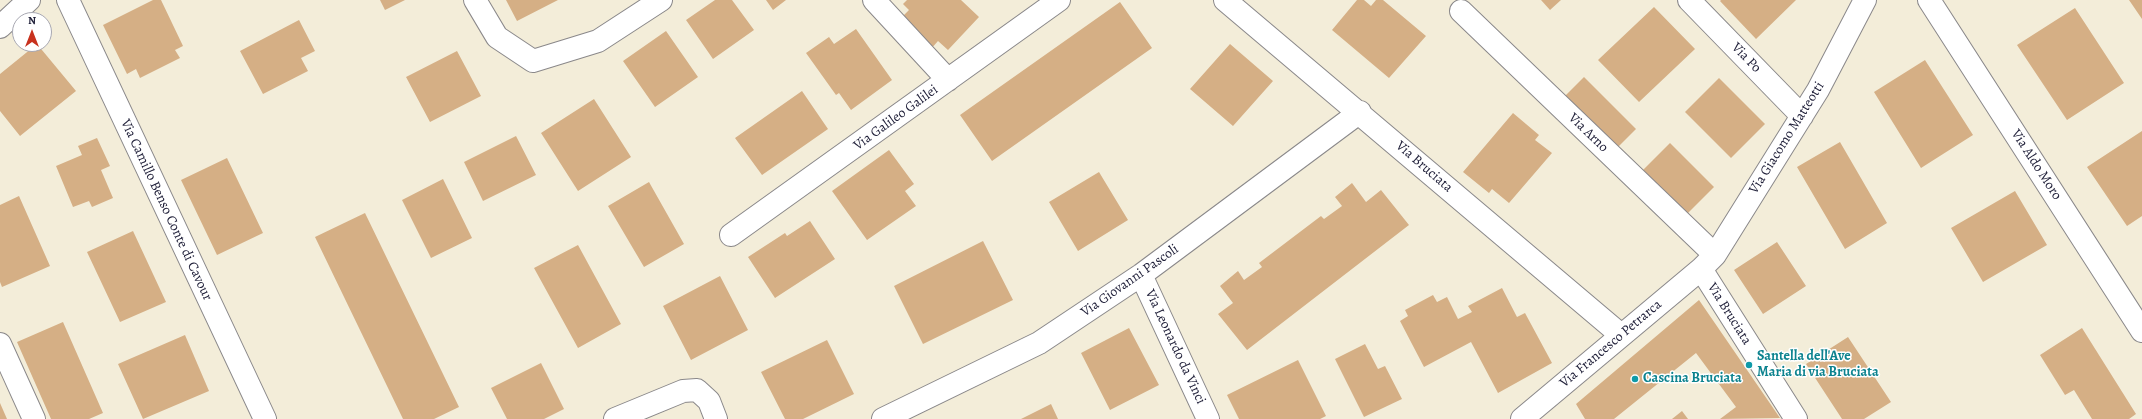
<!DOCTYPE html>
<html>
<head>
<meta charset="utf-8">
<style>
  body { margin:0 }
  #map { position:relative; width:2142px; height:419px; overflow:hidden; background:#f3edd9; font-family:Alegreya,serif }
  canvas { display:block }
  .north { position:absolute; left:12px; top:12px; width:40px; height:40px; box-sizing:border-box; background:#fff; border:1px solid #a7a7b1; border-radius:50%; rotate:0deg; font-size:11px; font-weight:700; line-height:16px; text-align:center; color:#22223b }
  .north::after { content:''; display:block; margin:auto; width:14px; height:18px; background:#c8321e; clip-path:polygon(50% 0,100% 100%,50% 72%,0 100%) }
</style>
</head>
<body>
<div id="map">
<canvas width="2142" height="419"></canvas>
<div class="north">N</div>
</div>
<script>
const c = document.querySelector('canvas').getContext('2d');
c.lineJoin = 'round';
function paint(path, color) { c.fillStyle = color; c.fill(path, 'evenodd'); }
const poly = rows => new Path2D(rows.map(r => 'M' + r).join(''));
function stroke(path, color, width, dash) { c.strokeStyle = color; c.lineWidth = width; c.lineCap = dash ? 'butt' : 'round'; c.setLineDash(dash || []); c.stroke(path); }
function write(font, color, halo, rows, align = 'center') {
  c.font = font + ' Alegreya,serif'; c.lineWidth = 3; c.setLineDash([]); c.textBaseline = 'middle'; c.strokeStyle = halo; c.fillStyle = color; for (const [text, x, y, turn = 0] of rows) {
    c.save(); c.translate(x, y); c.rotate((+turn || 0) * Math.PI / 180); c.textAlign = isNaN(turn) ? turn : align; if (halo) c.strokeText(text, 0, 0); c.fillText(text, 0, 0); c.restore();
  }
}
const building = poly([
  [153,0,161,0,183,46,175,50,180,58,140,78,136,69,127,74,103,25],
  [380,0,405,0,385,10],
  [506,0,558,0,517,21],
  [715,0,732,0,754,30,713,59,686,20],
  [766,0,786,0,773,10],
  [907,0,961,0,979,17,948,50,938,41,930,50,899,20,909,10,903,4],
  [1357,0,1364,0,1371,6,1376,0,1383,0,1426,36,1389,78,1332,30],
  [1541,0,1561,0,1550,10],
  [1721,0,1796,0,1756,39,1720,1],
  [2129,0,2142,0,2142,19],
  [1120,2,1152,48,992,161,960,115],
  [1654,7,1695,49,1639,102,1598,60],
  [2075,8,2124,83,2067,120,2017,45],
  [299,20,315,51,301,58,308,71,263,94,240,51],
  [856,29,892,80,851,110,839,93,836,95,806,53,829,37,834,44],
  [666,31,698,77,655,107,623,61],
  [37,44,76,91,20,136,0,111,0,74],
  [1230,44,1273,81,1233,126,1190,89],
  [457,51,481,96,430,122,406,77],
  [1925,60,1973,135,1921,168,1874,92],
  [1584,77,1636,129,1613,152,1561,100],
  [1719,78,1765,124,1731,158,1685,112],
  [802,91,828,129,762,175,735,138],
  [594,99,631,157,578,191,541,133],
  [1513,113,1539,135,1535,140,1552,153,1509,203,1492,189,1489,193,1463,172],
  [2142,131,2142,216,2127,226,2087,167],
  [516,136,536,175,483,201,464,162],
  [97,138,110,166,101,170,113,198,92,207,89,201,73,207,56,166,82,155,78,146],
  [1840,142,1887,223,1845,249,1797,167],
  [1670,143,1714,187,1682,219,1638,175],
  [889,150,914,184,905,191,916,206,867,240,832,191],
  [227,158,263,233,217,255,181,180],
  [1099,172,1128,220,1078,251,1049,202],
  [443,179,472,238,431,258,402,200],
  [649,182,684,244,644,267,608,206],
  [1352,183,1366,202,1381,190,1409,225,1247,350,1218,314,1233,303,1220,286,1238,271,1244,280,1262,267,1259,263,1321,216,1324,219,1342,206,1335,197],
  [2015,191,2047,245,1983,282,1951,228],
  [19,196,50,266,2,287,0,282,0,205],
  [365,213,459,407,434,419,403,419,315,237],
  [810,221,835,259,775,298,748,257,785,233,787,236],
  [133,231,166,302,120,322,87,252],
  [983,241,1013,300,923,344,894,286],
  [1777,242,1806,286,1763,314,1734,270],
  [578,245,621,324,578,348,534,268],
  [720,276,748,330,691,360,663,306],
  [1502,288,1517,317,1525,313,1552,363,1498,393,1471,342,1424,367,1400,321,1408,316,1405,310,1433,295,1437,302,1447,297,1458,319,1472,312,1468,306],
  [1699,300,1780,418,1720,419,1736,407,1696,353,1614,419,1585,419,1576,404],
  [63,322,103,413,89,419,51,419,17,342],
  [1129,328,1159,385,1110,410,1081,353],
  [2082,328,2136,414,2129,419,2092,419,2074,390,2065,395,2040,355],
  [185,335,209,391,143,419,118,364],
  [1848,337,1891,402,1864,419,1842,419,1806,364],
  [827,340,854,394,803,419,785,419,761,372],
  [1365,344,1378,369,1385,366,1402,399,1364,417,1335,359],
  [1298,360,1326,416,1320,419,1239,419,1227,395],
  [541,363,564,409,544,419,507,419,491,388],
  [0,403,7,419,0,419],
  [1051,404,1058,419,1021,419],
  [1682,411,1688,419,1672,419]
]);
const minor = poly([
  [68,0,265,419],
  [475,0,497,37,533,61,598,41,661,0],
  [874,0,948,80],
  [1225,0,1621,335],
  [1689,0,1802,116],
  [1929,0,2142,331],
  [1461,11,1715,255],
  [0,27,29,0],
  [731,235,1059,0],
  [1701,269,1796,419],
  [1141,275,1208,419],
  [0,344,34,419],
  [615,419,683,391,697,390,709,401,716,419],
  [883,419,1039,343,1141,275,1360,112],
  [1522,419,1701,269,1715,255,1818,90,1865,0]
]);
const markers = [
  [1749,365,4,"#0f9aa8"],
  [1635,379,4,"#0f9aa8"]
];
const streetNames = [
  ["Via Po",1746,58,46],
  ["Via Galileo Galilei",896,118,-36],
  ["Via Arno",1588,133,44],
  ["Via Giacomo Matteotti",1787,138,-58],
  ["Via Aldo Moro",2036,165,57],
  ["Via Bruciata",1424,167,41],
  ["Via Camillo Benso Conte di Cavour",166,210,65],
  ["Via Giovanni Pascoli",1130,281,-35],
  ["Via Bruciata",1729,314,58],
  ["Via Francesco Petrarca",1611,344,-40],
  ["Via Leonardo da Vinci",1175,347,65]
];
const cultureNames = [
  ["Santella dell'Ave",1757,357],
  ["Maria di via Bruciata",1757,373],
  ["Cascina Bruciata",1643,379]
];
paint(building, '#d5af85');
stroke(minor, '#8a888a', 24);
stroke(minor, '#fff', 22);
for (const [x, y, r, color] of markers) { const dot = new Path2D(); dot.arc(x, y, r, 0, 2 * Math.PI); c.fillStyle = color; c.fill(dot); stroke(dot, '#fff', 1.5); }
write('14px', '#22223b', '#fff', streetNames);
write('bold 14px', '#0d838f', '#fff', cultureNames, 'left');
</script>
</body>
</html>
